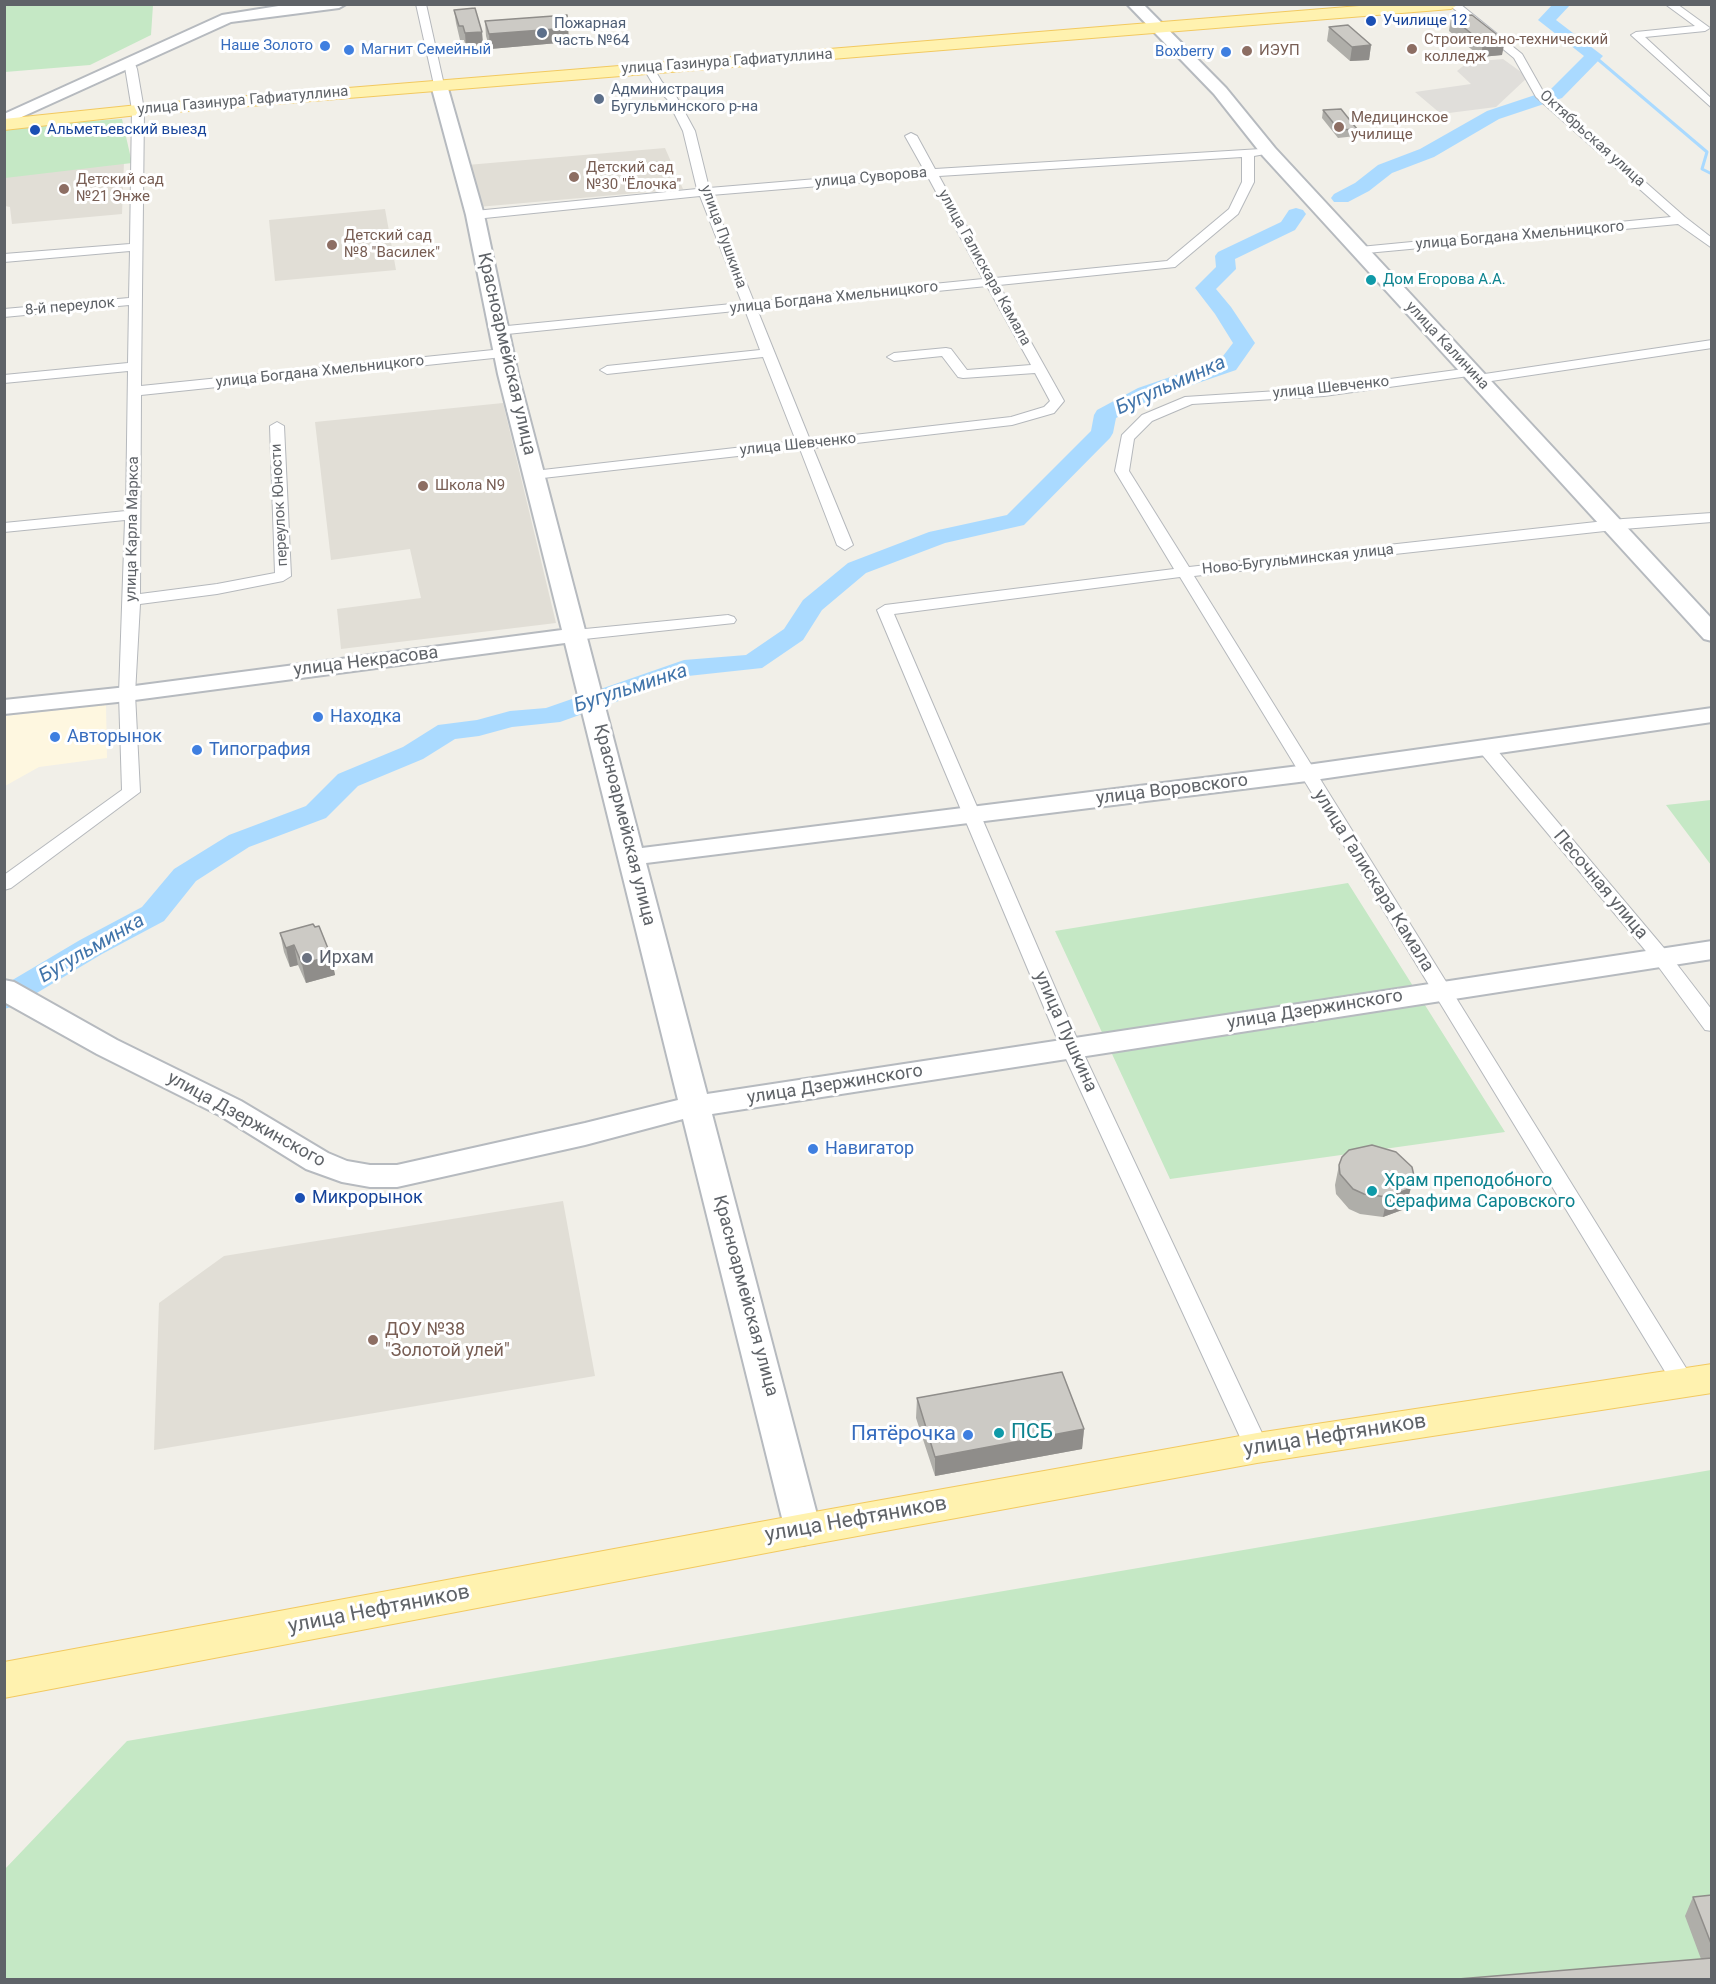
<!DOCTYPE html>
<html>
<head>
<meta charset="utf-8">
<style>
  body { margin:0 }
  #map { position:relative; width:1716px; height:1984px; overflow:hidden; background:#f1efe8; font-family:Roboto,sans-serif }
  canvas { display:block }
  .frame { position:absolute; inset:0; border:6px solid #5f6368; pointer-events:none }
</style>
</head>
<body>
<div id="map">
<canvas width="1716" height="1984"></canvas>
<div class="frame"></div>
</div>
<script>
const c = document.querySelector('canvas').getContext('2d');
c.lineJoin = 'round';
function paint(path, color) { c.fillStyle = color; c.fill(path, 'evenodd'); }
const poly = rows => new Path2D(rows.map(r => 'M' + r).join(''));
function stroke(path, color, width, dash) { c.strokeStyle = color; c.lineWidth = width; c.lineCap = dash ? 'butt' : 'round'; c.setLineDash(dash || []); c.stroke(path); }
function write(font, color, halo, rows, align = 'center') {
  c.font = font + ' Roboto,sans-serif'; c.lineWidth = 6; c.setLineDash([]); c.textBaseline = 'middle'; c.strokeStyle = halo; c.fillStyle = color; for (const [text, x, y, turn = 0] of rows) {
    c.save(); c.translate(x, y); c.rotate((+turn || 0) * Math.PI / 180); c.textAlign = isNaN(turn) ? turn : align; if (halo) c.strokeText(text, 0, 0); c.fillText(text, 0, 0); c.restore();
  }
}
const commercial = poly([
  [106,705,107,758,39,767,5,786,5,716]
]);
const industrial = poly([
  [1503,59,1528,77,1496,107,1441,114,1415,92,1471,84,1457,71,1468,62]
]);
const education = poly([
  [665,148,683,189,478,207,467,165],
  [124,162,122,214,12,224,10,207,5,206,4,172],
  [385,209,396,270,275,281,269,220],
  [503,403,556,623,341,649,337,609,421,598,410,549,331,560,315,422],
  [563,1201,595,1376,154,1450,159,1303,224,1256]
]);
const green = poly([
  [5,4,153,5,151,35,90,65,5,72],
  [122,119,132,163,5,178,4,130,60,123],
  [1711,800,1712,800,1711,865,1666,805],
  [1348,883,1505,1132,1170,1179,1055,931],
  [1711,1470,1711,1979,5,1979,4,1870,127,1741]
]);
const stream = poly([
  [1594,56,1707,152,1702,169,1712,174]
]);
const river = poly([
  [1553,4,1571,4,1556,20,1603,56,1562,98,1499,119,1434,157,1392,173,1369,191,1348,202,1334,202,1331,198,1334,194,1355,183,1378,165,1420,149,1487,111,1550,90,1584,56,1538,20,1553,4],
  [1296,208,1303,210,1306,214,1295,230,1235,259,1236,269,1216,289,1231,307,1255,343,1236,370,1154,398,1116,418,1113,433,1110,438,1024,525,945,543,866,573,822,610,803,640,762,668,688,676,560,722,512,727,479,736,455,739,423,759,358,786,326,818,249,847,196,881,164,921,102,954,15,1006,4,1009,4,985,80,940,142,907,174,869,229,835,306,806,338,774,403,747,438,725,477,720,510,711,546,708,684,660,746,655,784,629,803,600,848,563,929,532,1007,515,1091,431,1094,415,1097,410,1138,388,1220,360,1233,343,1215,314,1195,288,1216,267,1215,256,1218,252,1281,222,1289,210,1296,208]
]);
const street = poly([
  [416,4,426,4,444,85,443,87,439,88,434,85,416,4],
  [1448,4,1460,4,1522,54,1544,93,1685,217,1712,238,1712,248,1678,224,1356,254,1354,251,1360,247,1671,217,1536,97,1514,58,1448,4],
  [1665,4,1677,4,1710,28,1705,31,1645,37,1712,99,1712,108,1631,35,1636,32,1695,26,1665,4],
  [129,58,133,59,137,69,144,110,141,386,503,349,510,353,503,357,141,395,140,594,217,584,275,573,270,426,277,422,284,426,291,576,283,581,217,594,140,604,135,694,140,792,11,888,4,890,4,875,122,790,119,694,125,520,4,532,4,523,126,511,128,371,4,383,4,375,128,363,129,305,4,317,4,309,129,298,130,251,4,262,4,254,130,244,132,110,124,61,129,58],
  [649,66,653,67,662,82,676,96,695,131,709,188,924,170,905,136,911,133,917,136,935,169,1261,149,1267,152,1265,154,1254,156,1254,182,1238,214,1175,267,999,285,1064,401,1054,413,1012,425,813,448,853,545,845,550,837,545,800,449,534,479,527,475,534,471,796,441,763,357,607,374,600,370,607,366,760,350,745,310,497,335,490,331,497,327,742,303,700,196,475,219,469,215,475,211,697,189,683,131,667,99,654,86,644,69,649,66],
  [1242,157,1242,182,1229,209,1167,261,995,278,939,176,1242,157],
  [928,177,983,279,754,302,711,195,928,177],
  [987,286,1031,365,967,370,951,349,946,348,894,353,887,357,894,361,942,356,958,377,963,378,1035,373,1050,401,1044,407,1011,417,810,440,757,309,987,286],
  [1712,340,1712,348,1478,383,1471,379,1478,375,1712,340],
  [1471,368,1478,372,1476,375,1324,396,1192,404,1152,421,1134,439,1129,471,1189,567,1623,519,1712,513,1712,522,1623,529,1194,576,1691,1376,1695,1382,1691,1388,1683,1391,1675,1388,1180,577,894,614,1081,1048,1269,1448,1265,1455,1257,1458,1249,1455,1245,1448,1061,1048,877,610,885,605,1174,569,1115,471,1122,435,1142,415,1185,397,1324,388,1471,368],
  [728,615,734,617,736,620,734,623,575,640,567,635,575,630,728,615],
  [1485,742,1491,743,1669,954,1712,1010,1712,1031,1705,1030,1655,962,1479,751,1476,747,1479,743,1485,742]
]);
const secondary = poly([
  [291,4,346,4,339,8,231,22,4,125,4,114,222,15,291,4],
  [1127,4,1143,4,1226,88,1275,148,1712,619,1712,641,1704,639,1263,156,1214,94,1127,4],
  [439,80,447,85,484,215,518,374,642,848,1307,765,1712,708,1712,722,1307,781,646,863,707,1094,1712,941,1712,959,712,1114,821,1530,816,1541,803,1545,790,1541,785,1530,683,1119,585,1145,397,1187,370,1187,342,1182,306,1169,219,1115,97,1054,4,1002,4,980,14,982,117,1040,241,1101,328,1153,347,1161,370,1165,397,1165,585,1123,678,1100,565,643,127,701,4,714,4,700,127,687,562,630,498,374,466,215,431,85,439,80]
]);
const primary = poly([
  [1384,4,1459,4,1451,9,138,115,4,130,4,119,138,105,1384,4],
  [1712,1364,1712,1393,1257,1463,803,1546,4,1698,4,1662,803,1514,1257,1433,1712,1364]
]);
const wall = poly([
  [454,10,482,32,483,46,466,47,464,40,460,40,456,23],
  [567,15,569,42,490,49,486,36,485,21],
  [1451,17,1502,55,1481,57,1449,31],
  [1329,27,1371,45,1369,60,1350,61,1327,41],
  [1323,110,1357,129,1356,136,1338,138,1322,118],
  [280,933,331,956,335,975,306,983,298,965,290,967,284,952],
  [1339,1165,1407,1203,1402,1210,1383,1217,1360,1214,1349,1209,1336,1194,1335,1185],
  [917,1398,1084,1429,1082,1449,935,1476,916,1418],
  [1712,1895,1712,1980,1701,1959,1685,1916,1693,1897]
]);
const shadedWall = poly([
  [568,28,569,42,490,49,489,34],
  [482,32,483,46,466,47,465,33],
  [1505,41,1502,55,1481,57,1483,43],
  [1371,45,1369,60,1350,61,1352,47],
  [294,945,298,965,290,967,286,948],
  [331,956,335,975,306,983,302,964],
  [1414,1176,1407,1203,1402,1210,1383,1217,1387,1197],
  [1084,1429,1082,1449,935,1476,935,1457]
]);
const building = poly([
  [475,8,482,32,465,33,463,26,459,26,454,10,475,8],
  [567,15,568,28,489,34,485,21,567,15],
  [1472,15,1505,41,1483,43,1451,17,1472,15],
  [1348,25,1371,45,1352,47,1329,27,1348,25],
  [1341,109,1357,129,1339,130,1323,110,1341,109],
  [313,924,315,927,319,926,331,956,302,964,294,945,286,948,280,933,313,924],
  [1372,1145,1396,1152,1412,1167,1414,1176,1412,1184,1406,1190,1387,1197,1364,1194,1353,1189,1340,1174,1339,1165,1342,1157,1349,1150,1372,1145],
  [1062,1372,1084,1429,935,1457,917,1398,1062,1372],
  [1712,1895,1712,1946,1693,1897,1712,1895],
  [1712,1958,1712,1980,1446,1980,1712,1958]
]);
const markers = [
  [1371,21,6,"#1a4fb4"],
  [542,33,6,"#5c6f8a"],
  [325,46,6,"#3f7fe0"],
  [1412,49,6,"#8d6e63"],
  [349,50,6,"#3f7fe0"],
  [1247,51,6,"#8d6e63"],
  [1226,52,6,"#3f7fe0"],
  [599,99,6,"#5c6f8a"],
  [1339,127,6,"#8d6e63"],
  [35,130,6,"#1a4fb4"],
  [574,177,6,"#8d6e63"],
  [64,189,6,"#8d6e63"],
  [332,245,6,"#8d6e63"],
  [1371,280,6,"#0f9aa8"],
  [423,486,6,"#8d6e63"],
  [318,717,6,"#3f7fe0"],
  [55,737,6,"#3f7fe0"],
  [197,750,6,"#3f7fe0"],
  [307,958,6,"#6b7280"],
  [813,1149,6,"#3f7fe0"],
  [1372,1191,6,"#0f9aa8"],
  [300,1198,6,"#1a4fb4"],
  [373,1340,6,"#8d6e63"],
  [999,1433,6,"#0f9aa8"],
  [968,1435,6,"#3f7fe0"]
];
const farTransitnames = [
  ["Училище 12",1383,21],
  ["Альметьевский выезд",47,130]
];
const farServicenames = [
  ["Пожарная",554,24],
  ["часть №64",554,41],
  ["Администрация",611,90],
  ["Бугульминского р-на",611,107]
];
const farEducationnames = [
  ["Строительно-технический",1424,40],
  ["колледж",1424,57],
  ["ИЭУП",1259,51],
  ["Медицинское",1351,118],
  ["училище",1351,135],
  ["Детский сад",586,168],
  ["№30 \"Ёлочка\"",586,185],
  ["Детский сад",76,180],
  ["№21 Энже",76,197],
  ["Детский сад",344,236],
  ["№8 \"Василек\"",344,253],
  ["Школа N9",435,486]
];
const farShopnames = [
  ["Наше Золото",313,46],
  ["Магнит Семейный",361,50,"left"],
  ["Boxberry",1214,52]
];
const farStreetnames = [
  ["улица Газинура Гафиатуллина",727,62,-4],
  ["улица Газинура Гафиатуллина",243,101,-5],
  ["Октябрьская улица",1592,139,42],
  ["улица Суворова",871,178,-5],
  ["улица Богдана Хмельницкого",1520,236,-5],
  ["улица Пушкина",723,237,70],
  ["улица Галискара Камала",984,268,61],
  ["улица Богдана Хмельницкого",834,298,-6],
  ["8-й переулок",70,307,-5],
  ["улица Калинина",1447,346,47],
  ["улица Богдана Хмельницкого",320,372,-6],
  ["улица Шевченко",1331,388,-6],
  ["улица Шевченко",798,445,-6],
  ["переулок Юности",280,505,-93],
  ["улица Карла Маркса",133,529,-89],
  ["Ново-Бугульминская улица",1298,560,-6]
];
const farCulturenames = [
  ["Дом Егорова А.А.",1383,280]
];
const streetNames = [
  ["Красноармейская улица",506,354,77],
  ["улица Некрасова",366,662,-7],
  ["улица Воровского",1172,790,-7],
  ["Красноармейская улица",624,825,76],
  ["улица Галискара Камала",1373,881,58],
  ["Песочная улица",1600,885,50],
  ["улица Дзержинского",1315,1010,-9],
  ["улица Пушкина",1065,1032,66],
  ["улица Дзержинского",835,1085,-9],
  ["улица Дзержинского",246,1120,29],
  ["Красноармейская улица",745,1296,75]
];
const shopNames = [
  ["Находка",330,717],
  ["Авторынок",67,737],
  ["Типография",209,750],
  ["Навигатор",825,1149]
];
const worshipNames = [
  ["Ирхам",319,958]
];
const cultureNames = [
  ["Храм преподобного",1384,1181],
  ["Серафима Саровского",1384,1202]
];
const transitNames = [
  ["Микрорынок",312,1198]
];
const educationNames = [
  ["ДОУ №38",385,1330],
  ["\"Золотой улей\"",385,1351]
];
const waterNames = [
  ["Бугульминка",1171,386,-24],
  ["Бугульминка",631,689,-18],
  ["Бугульминка",92,949,-30]
];
const nearCulturenames = [
  ["ПСБ",1011,1433]
];
const nearShopnames = [
  ["Пятёрочка",956,1435]
];
const nearStreetnames = [
  ["улица Нефтяников",1335,1436,-9],
  ["улица Нефтяников",856,1520,-10],
  ["улица Нефтяников",379,1610,-11]
];
paint(commercial, '#fef7e0');
paint(industrial, '#e0deda');
paint(education, '#e1ded6');
paint(green, '#c5e8c5');
stroke(stream, '#aadaff', 3);
paint(river, '#aadaff');
stroke(street, '#b5b8bc', 2);
stroke(secondary, '#b6babf', 4);
stroke(primary, '#f2c960', 2);
paint(street, '#fff');
paint(secondary, '#fff');
paint(primary, '#fff2af');
paint(wall, '#afaea9');
paint(shadedWall, '#8f8d8a');
paint(building, '#cccac5');
stroke(building, '#8f8d8a', 1.5);
for (const [x, y, r, color] of markers) { const dot = new Path2D(); dot.arc(x, y, r, 0, 2 * Math.PI); c.fillStyle = color; c.fill(dot); stroke(dot, '#fff', 2); }
write('15px', '#164399', '#fff', farTransitnames, 'left');
write('15px', '#4e5e75', '#fff', farServicenames, 'left');
write('15px', '#785e54', '#fff', farEducationnames, 'left');
write('15px', '#366cbe', '#fff', farShopnames, 'right');
write('15px', '#5f6368', '#fff', farStreetnames);
write('15px', '#0d838f', '#fff', farCulturenames, 'left');
write('18px', '#5f6368', '#fff', streetNames);
write('18px', '#366cbe', '#fff', shopNames, 'left');
write('18px', '#5b616d', '#fff', worshipNames, 'left');
write('18px', '#0d838f', '#fff', cultureNames, 'left');
write('18px', '#164399', '#fff', transitNames, 'left');
write('18px', '#785e54', '#fff', educationNames, 'left');
write('italic 20px', '#4174aa', '#fff', waterNames);
write('21px', '#0d838f', '#fff', nearCulturenames, 'left');
write('21px', '#366cbe', '#fff', nearShopnames, 'right');
write('21px', '#5f6368', '#fff', nearStreetnames);
</script>
</body>
</html>
